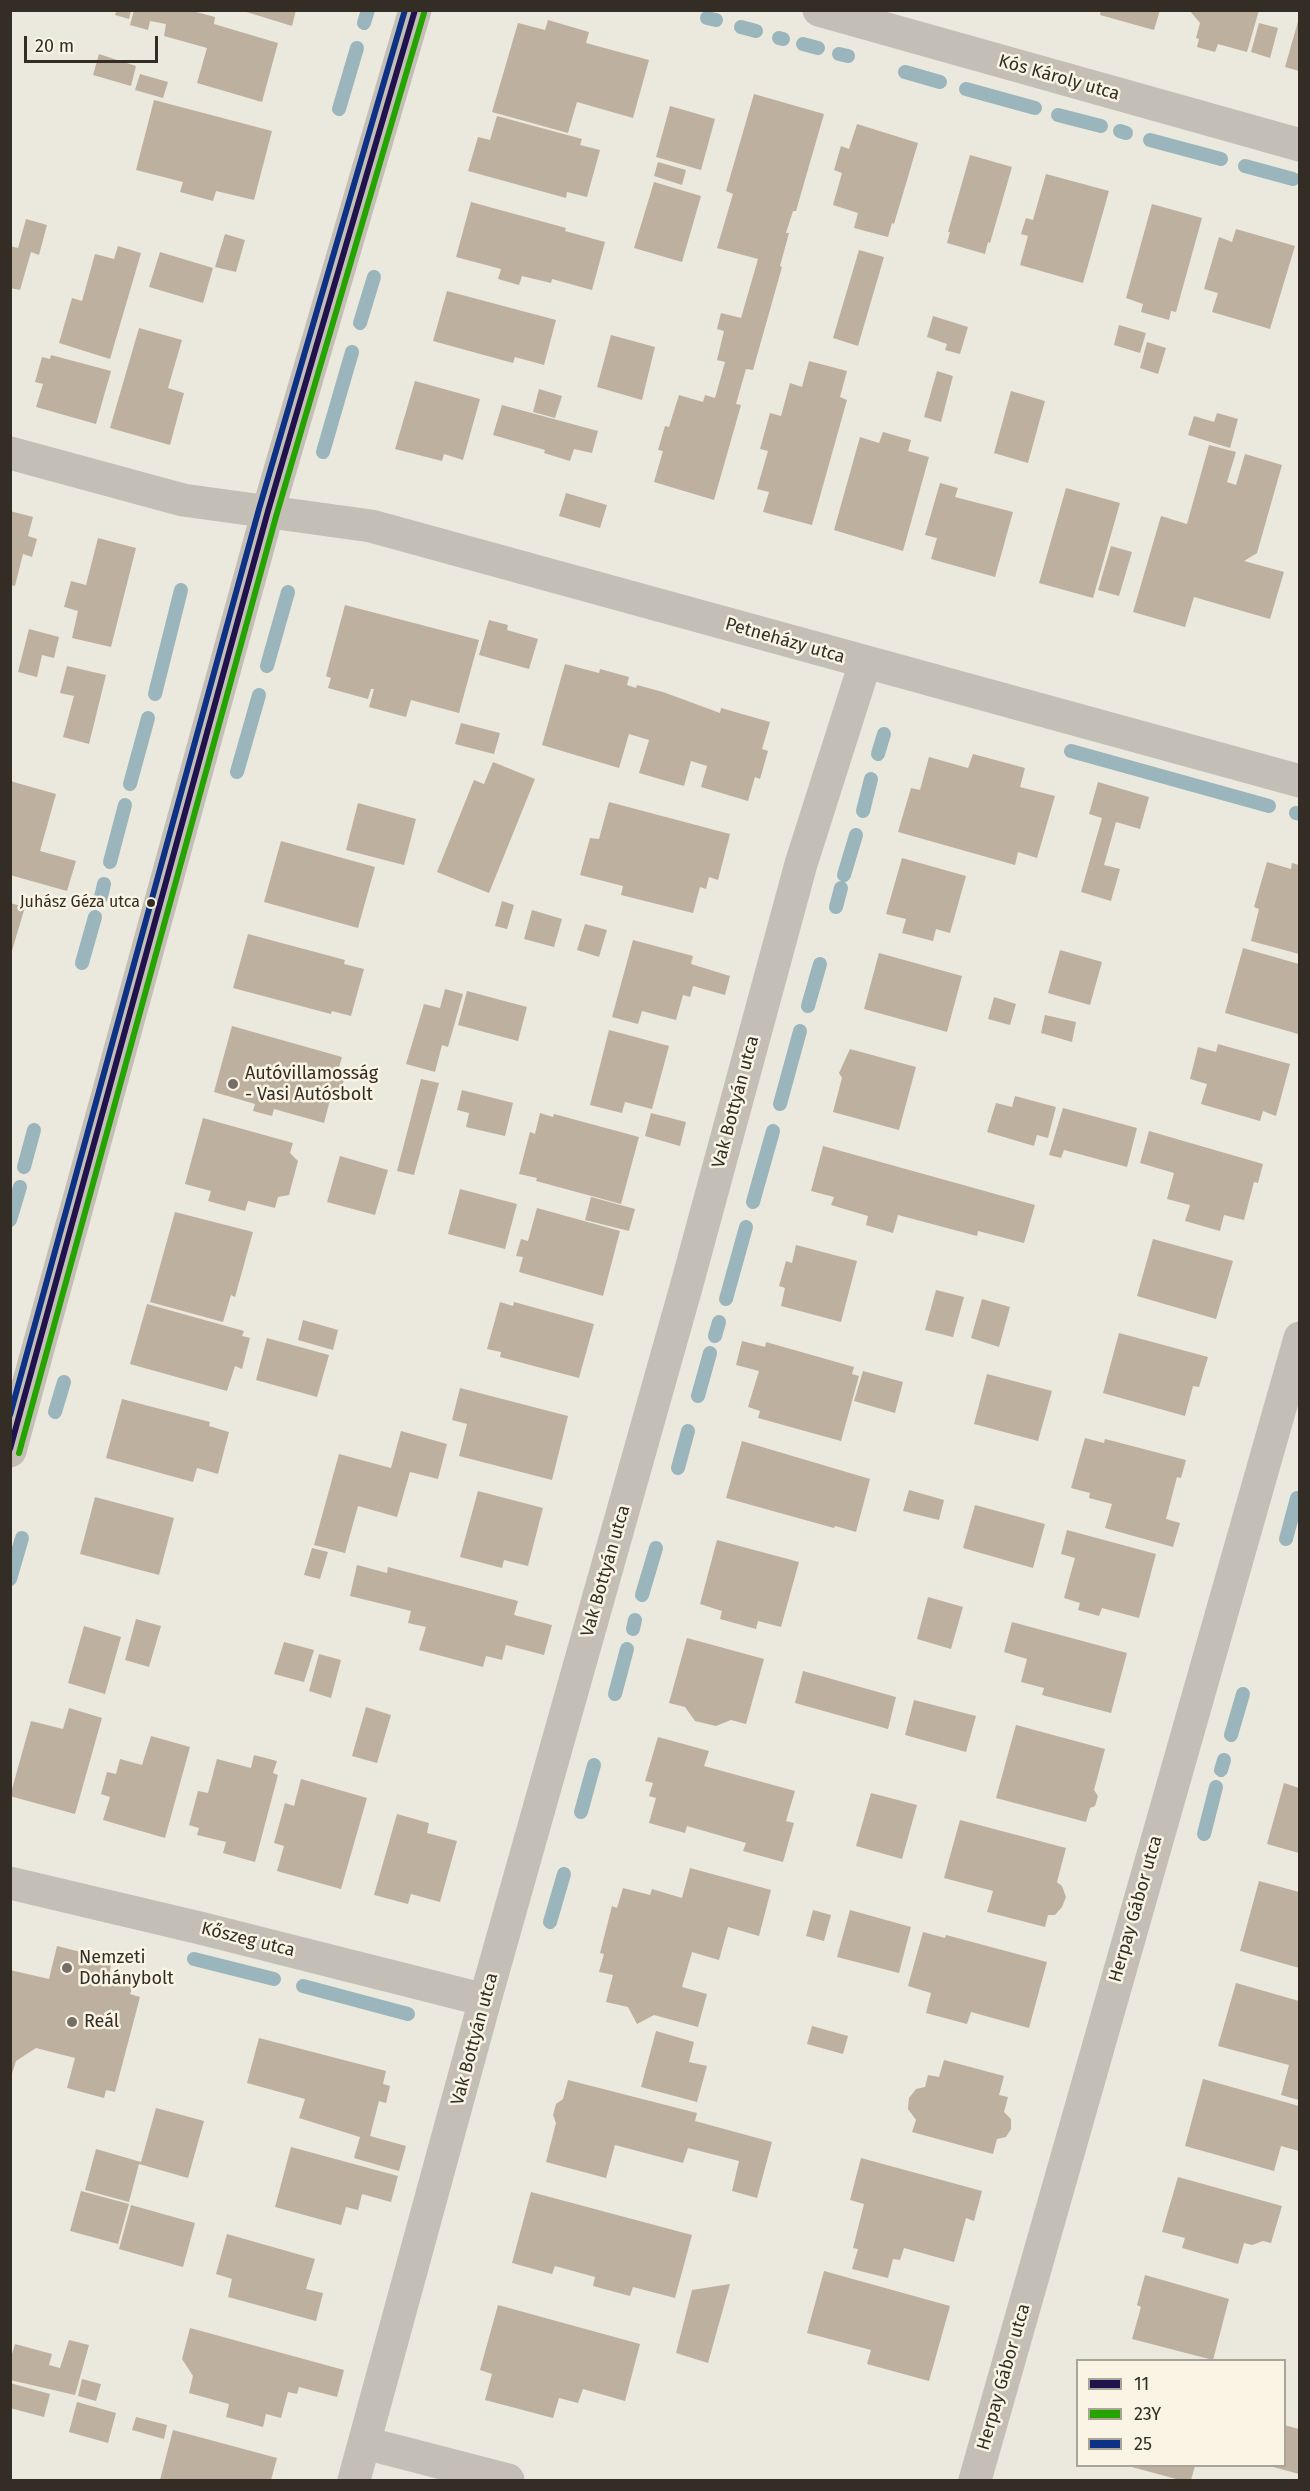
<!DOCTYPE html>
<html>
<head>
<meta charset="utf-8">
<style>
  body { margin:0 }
  #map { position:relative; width:1310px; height:2491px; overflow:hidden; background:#ebe8de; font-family:"Fira Sans",sans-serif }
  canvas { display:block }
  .frame { position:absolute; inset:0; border:12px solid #342d26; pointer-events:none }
  .legend { position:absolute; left:1076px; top:2359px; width:210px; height:108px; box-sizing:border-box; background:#f9f4e4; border:2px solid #aaa498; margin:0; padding:8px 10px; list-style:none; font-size:18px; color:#342d26 }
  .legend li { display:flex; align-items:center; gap:12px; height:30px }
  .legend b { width:30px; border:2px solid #aaa498 }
  .scale { position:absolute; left:24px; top:36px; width:134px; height:27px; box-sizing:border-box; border:3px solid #342d26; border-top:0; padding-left:8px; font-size:18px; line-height:21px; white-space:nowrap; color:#342d26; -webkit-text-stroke:4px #f9f4e4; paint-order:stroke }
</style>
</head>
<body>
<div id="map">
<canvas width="1310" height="2491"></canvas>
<div class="frame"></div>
<ul class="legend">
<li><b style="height:8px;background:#20124d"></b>11</li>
<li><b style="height:8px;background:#25a400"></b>23Y</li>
<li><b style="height:8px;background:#0d3184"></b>25</li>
</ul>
<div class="scale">20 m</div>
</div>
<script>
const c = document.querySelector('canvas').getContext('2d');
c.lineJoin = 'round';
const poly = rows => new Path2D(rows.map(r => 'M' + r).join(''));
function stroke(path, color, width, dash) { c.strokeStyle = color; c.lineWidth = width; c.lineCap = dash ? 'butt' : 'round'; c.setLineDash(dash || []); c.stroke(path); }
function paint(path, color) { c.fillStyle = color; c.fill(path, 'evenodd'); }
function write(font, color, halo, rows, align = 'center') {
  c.font = font + ' "Fira Sans",sans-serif'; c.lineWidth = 5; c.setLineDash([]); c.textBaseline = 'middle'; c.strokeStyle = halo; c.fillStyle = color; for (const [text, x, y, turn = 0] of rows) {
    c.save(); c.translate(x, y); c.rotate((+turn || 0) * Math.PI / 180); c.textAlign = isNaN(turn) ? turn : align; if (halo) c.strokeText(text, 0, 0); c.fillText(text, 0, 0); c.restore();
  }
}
const stream = poly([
  [707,18,716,20],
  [364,23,368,10],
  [741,27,756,31],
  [779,38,783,39],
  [803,44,818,48],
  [839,54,848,56],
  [905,72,940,82],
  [966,89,1035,108],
  [339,109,357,48],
  [1058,115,1101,126],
  [1120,131,1126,133],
  [1150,140,1221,159],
  [1245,166,1293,179],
  [360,323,374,277],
  [323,452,352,352],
  [267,666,288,592],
  [155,694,181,590],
  [1071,751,1269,806],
  [878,754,884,734],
  [237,772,259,695],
  [130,784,148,718],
  [863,811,871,779],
  [1296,813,1300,814],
  [110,862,125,805],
  [844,875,856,835],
  [101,897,104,884],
  [836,907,841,888],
  [82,963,95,917],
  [808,1006,820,964],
  [780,1104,800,1031],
  [24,1167,34,1130],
  [753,1202,773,1131],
  [10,1220,20,1187],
  [726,1299,746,1227],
  [715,1336,719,1322],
  [698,1396,710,1353],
  [55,1412,64,1382],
  [678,1468,688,1431],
  [1286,1539,1297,1498],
  [10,1579,22,1538],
  [642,1595,656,1548],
  [633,1629,635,1620],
  [615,1694,627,1649],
  [1231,1735,1243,1694],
  [1221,1770,1224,1760],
  [581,1812,594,1765],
  [1204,1834,1216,1787],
  [550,1922,564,1874],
  [194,1959,274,1979],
  [303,1986,408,2014]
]);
const building = poly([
  [117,10,131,10,129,19,115,15],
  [134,10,189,10,215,17,214,24,278,43,262,102,197,83,207,48,164,36,166,24,150,21,148,30,130,25],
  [240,10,296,10,292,26],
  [1101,10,1160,10,1154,30,1100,15],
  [1189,10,1259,10,1247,52,1218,44,1215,52,1197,47,1199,39,1196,38,1200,23],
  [1299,18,1299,71,1285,67],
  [548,20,589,32,586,43,649,60,633,118,577,102,568,133,492,112,518,23,545,30],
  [1259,23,1278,28,1270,58,1251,52],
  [99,54,136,66,131,86,93,75],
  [140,74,168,82,163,98,135,90],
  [754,94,824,114,796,211,793,211,786,233,789,233,780,266,782,267,753,370,746,369,736,404,741,405,714,500,654,482,663,451,658,450,665,426,669,427,679,395,703,402,705,395,715,398,725,362,717,360,724,331,717,329,721,313,741,318,758,259,717,248,733,194,726,191],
  [154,100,272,131,254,200,216,191,213,201,180,192,183,182,136,170],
  [670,106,715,119,701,170,656,157],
  [497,116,582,139,580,145,600,150,587,197,567,192,566,198,468,171,478,137,490,140],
  [857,124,918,143,894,224,892,223,888,237,854,228,858,213,833,205,842,173,834,170,841,146,849,149],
  [970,155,1012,167,990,243,988,242,985,254,947,243,950,232,948,232],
  [658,162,686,170,682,185,654,176],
  [1046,174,1109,191,1083,283,1020,265,1028,236,1021,234,1026,218,1033,220],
  [654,182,701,196,682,262,634,248],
  [471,202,566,228,565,231,605,242,592,290,552,279,551,283,522,276,519,285,498,279,501,269,456,257],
  [1152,204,1202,218,1176,312,1171,311,1169,320,1141,312,1143,304,1126,298],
  [26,219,47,225,39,255,31,252,20,290,10,288,10,246,18,248],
  [1236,229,1295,246,1270,329,1212,312,1218,293,1204,289,1219,237,1232,242],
  [225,234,245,240,236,272,215,267],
  [118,246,141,253,110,359,59,343,72,298,82,301,95,254,114,259],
  [859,250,884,257,858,346,833,338],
  [160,252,213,268,203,303,149,287],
  [447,291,556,320,544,365,515,357,513,363,433,341],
  [933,316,968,327,960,354,945,350,947,344,927,337],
  [1119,325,1146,333,1140,353,1114,345],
  [139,328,182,340,168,388,184,393,170,445,110,428],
  [611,335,655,347,642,400,597,387],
  [1147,342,1166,348,1158,374,1140,368],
  [51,355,111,371,96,424,36,407,43,384,35,382,42,357,50,359],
  [809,361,847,371,840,397,847,400,812,525,763,512,769,492,757,489,768,451,760,449,770,413,781,416,790,383,802,387],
  [937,371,953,376,941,422,924,417],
  [415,381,480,399,463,460,444,454,442,461,395,449],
  [539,389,562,396,555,418,533,412],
  [1011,391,1045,401,1028,463,994,453],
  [502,405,598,431,592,453,574,449,570,461,544,453,545,450,493,435],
  [1217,413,1238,419,1230,448,1188,435,1194,416,1214,422],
  [883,432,911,440,908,451,929,457,903,551,834,530,860,437,879,443],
  [1209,445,1236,452,1227,482,1236,485,1245,454,1282,465,1257,553,1244,561,1284,572,1270,619,1194,597,1185,627,1133,612,1161,516,1187,524],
  [940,483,958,488,955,497,1013,512,995,577,931,559,937,538,925,535],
  [1066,488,1120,503,1093,598,1039,583],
  [566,493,607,505,600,528,559,516],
  [10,511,33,517,28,536,37,539,32,557,23,554,15,586,10,585],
  [98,538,136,548,111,647,72,638,78,611,64,607,71,581,86,585],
  [1111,546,1132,552,1119,596,1098,590],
  [345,605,479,640,459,713,411,700,406,717,369,707,374,689,371,689,368,699,328,688,331,678,326,676],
  [489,620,508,625,507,630,538,639,529,669,479,655],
  [29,629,59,637,54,658,42,655,37,677,18,672],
  [565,664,599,673,600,669,629,677,627,685,636,688,637,685,663,692,720,713,721,708,770,722,762,749,768,751,760,779,755,777,748,801,701,787,707,766,691,761,684,786,639,773,649,740,629,734,619,768,542,745],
  [67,666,106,675,89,744,63,737,74,696,60,693],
  [461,723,500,733,494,754,455,744],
  [973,754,1025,768,1020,787,1055,796,1037,858,1018,852,1015,865,898,832,911,788,920,790,929,757,968,768],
  [493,762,535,779,489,893,437,872,474,780,484,784],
  [10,781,56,794,40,851,76,861,67,891,10,875],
  [1098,782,1149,797,1140,829,1116,822,1104,865,1120,869,1111,901,1081,892,1102,818,1089,814],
  [609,802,730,834,718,880,709,877,706,889,700,887,693,913,621,895,623,886,580,875,590,838,599,839],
  [358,803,416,819,404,865,346,850],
  [281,841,375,867,358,928,264,902],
  [902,858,966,876,950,933,936,929,933,941,902,933,906,919,886,914],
  [1267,862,1291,869,1292,863,1299,865,1299,954,1251,941,1259,909,1254,907],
  [502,901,514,905,507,929,495,926],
  [10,903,25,907,11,954,10,954],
  [532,910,562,919,554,947,524,939],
  [585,924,607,930,599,957,577,950],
  [248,934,345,960,344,964,364,969,351,1016,332,1011,331,1014,233,988],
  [633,940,693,956,691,964,730,976,725,995,693,986,690,997,683,995,676,1020,642,1011,638,1024,612,1017],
  [1243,948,1299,964,1298,1034,1225,1013],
  [1060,950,1102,962,1090,1005,1048,993],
  [879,953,962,976,947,1032,864,1009],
  [445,989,463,994,448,1047,442,1045,435,1072,406,1064,424,1004,440,1008],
  [467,991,527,1007,518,1041,458,1025],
  [994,997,1016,1004,1010,1025,988,1019],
  [1045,1015,1076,1022,1072,1042,1041,1033],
  [232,1026,342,1057,336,1078,344,1080,338,1103,330,1100,324,1123,274,1109,272,1116,253,1111,255,1104,214,1092],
  [609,1030,669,1046,652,1109,625,1102,622,1113,590,1105],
  [1218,1044,1290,1064,1276,1116,1263,1111,1260,1121,1201,1104,1207,1084,1190,1079,1198,1047,1216,1052],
  [850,1049,916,1067,899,1130,833,1112,842,1078,839,1073],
  [421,1079,439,1083,414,1175,397,1171],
  [462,1090,513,1103,505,1136,466,1127,469,1113,457,1110],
  [1015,1096,1056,1107,1048,1138,1037,1135,1034,1146,987,1132,996,1103,1012,1107],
  [1063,1108,1137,1128,1127,1167,1064,1150,1061,1158,1049,1155],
  [540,1113,553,1117,554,1114,639,1137,621,1204,536,1181,537,1178,519,1174,530,1132,535,1134],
  [651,1113,686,1122,680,1146,645,1136],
  [203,1118,293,1143,290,1153,298,1161,289,1195,278,1197,275,1208,248,1201,245,1211,208,1201,211,1191,185,1184],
  [1149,1131,1263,1164,1258,1183,1254,1182,1244,1220,1224,1215,1220,1231,1185,1221,1190,1205,1167,1199,1174,1173,1140,1163],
  [823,1146,1035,1205,1024,1243,978,1231,977,1236,898,1215,893,1233,866,1225,868,1216,831,1205,834,1197,811,1191],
  [340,1156,388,1170,375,1215,327,1202],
  [460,1189,517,1204,505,1249,448,1234],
  [591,1197,635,1209,629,1231,585,1220],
  [537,1208,620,1231,603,1296,519,1272,523,1257,516,1256,521,1239,528,1241],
  [175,1212,253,1232,235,1297,231,1295,223,1322,150,1302],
  [1153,1239,1233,1261,1216,1319,1137,1296],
  [796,1245,857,1261,841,1322,781,1306,785,1288,779,1286,786,1261,792,1263],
  [936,1290,964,1297,953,1337,925,1330],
  [982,1299,1010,1307,999,1347,971,1338],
  [500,1302,513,1306,514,1302,594,1324,579,1378,500,1357,501,1352,487,1349],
  [147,1304,244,1331,242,1336,250,1338,242,1369,235,1366,227,1391,130,1364],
  [303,1320,338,1330,333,1350,298,1340],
  [1119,1333,1208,1357,1199,1387,1193,1386,1185,1416,1103,1393],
  [267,1338,329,1355,317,1397,256,1380],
  [742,1341,765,1347,766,1342,854,1367,852,1374,859,1376,841,1441,758,1418,760,1411,748,1407,759,1371,736,1365],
  [863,1371,903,1382,895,1413,854,1401],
  [987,1374,1052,1391,1038,1441,974,1424],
  [460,1388,568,1416,552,1480,459,1456,467,1424,452,1420],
  [122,1399,210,1422,209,1426,229,1432,218,1474,197,1468,193,1482,106,1458],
  [401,1431,447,1444,438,1479,410,1472,397,1517,358,1506,345,1553,314,1545,339,1454,391,1468],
  [1085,1438,1104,1443,1105,1439,1186,1460,1181,1478,1177,1477,1166,1519,1180,1523,1173,1547,1105,1528,1112,1504,1089,1498,1090,1493,1071,1488],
  [742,1441,870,1479,856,1532,835,1526,834,1528,726,1498],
  [909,1490,944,1500,939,1520,903,1511],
  [478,1491,543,1508,528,1566,504,1560,502,1568,460,1557],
  [95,1497,174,1518,159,1575,80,1554],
  [975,1505,1045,1524,1033,1568,963,1548],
  [1067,1530,1156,1554,1139,1618,1102,1608,1099,1616,1078,1610,1080,1603,1064,1598,1075,1558,1061,1554],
  [717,1540,799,1562,781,1627,758,1621,756,1629,720,1619,722,1611,700,1604],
  [312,1548,328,1552,320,1579,304,1575],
  [357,1565,387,1573,388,1567,518,1601,514,1615,552,1625,544,1655,506,1645,502,1660,486,1656,483,1667,419,1650,426,1627,408,1623,411,1611,350,1596],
  [928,1597,963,1607,951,1649,917,1639],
  [136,1619,161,1626,149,1667,125,1660],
  [1012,1622,1127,1653,1111,1713,1042,1695,1044,1688,1021,1682,1027,1659,1004,1652],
  [84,1626,121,1637,105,1694,68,1683],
  [687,1638,764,1659,746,1724,731,1720,716,1726,695,1721,685,1707,669,1703],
  [284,1642,314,1650,304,1682,274,1674],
  [319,1654,341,1660,331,1698,309,1691],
  [803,1671,896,1697,888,1729,795,1703],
  [914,1700,976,1716,966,1752,905,1735],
  [366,1707,391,1715,377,1763,352,1756],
  [69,1708,102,1718,75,1814,10,1796,31,1721,63,1729],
  [1016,1725,1105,1749,1094,1790,1098,1796,1095,1806,1090,1808,1086,1822,996,1798],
  [151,1736,190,1747,165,1838,103,1820,110,1797,101,1794,107,1772,116,1774,120,1759,142,1765],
  [658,1737,709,1751,704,1766,795,1791,786,1821,794,1823,783,1862,743,1851,746,1843,687,1826,685,1833,649,1823,656,1798,649,1796,653,1783,645,1781],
  [254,1755,277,1761,273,1773,278,1775,255,1862,223,1853,226,1842,197,1835,199,1828,189,1825,198,1791,208,1793,217,1759,251,1768],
  [301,1779,367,1798,341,1889,277,1871,284,1846,274,1843,285,1803,294,1806],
  [1284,1783,1299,1788,1299,1853,1267,1844],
  [871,1793,917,1805,902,1859,856,1846],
  [397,1814,429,1823,427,1833,457,1841,440,1902,411,1894,408,1904,374,1895],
  [960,1820,1066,1848,1057,1882,1062,1886,1066,1897,1062,1907,1055,1915,1048,1915,1045,1927,987,1912,993,1891,944,1878],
  [690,1868,771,1890,759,1936,728,1927,719,1960,692,1952,682,1987,707,1994,698,2027,654,2015,637,2024,628,2007,606,2002,613,1975,599,1972,604,1954,600,1953,612,1906,617,1908,623,1888,650,1895,652,1889,682,1898],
  [1259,1881,1299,1892,1299,1968,1240,1951],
  [813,1910,831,1915,824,1941,806,1936],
  [850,1910,911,1927,899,1973,837,1957],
  [923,1932,945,1938,946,1935,1047,1962,1029,2028,971,2012,967,2024,926,2013,931,1993,908,1986],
  [57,1946,112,1960,109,1975,134,1982,130,1994,140,1997,115,2092,106,2090,104,2098,67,2088,75,2058,36,2048,16,2061,10,2080,10,1970,49,1979],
  [1236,1983,1299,2001,1299,2100,1281,2095,1289,2065,1218,2046],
  [812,2026,848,2036,843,2054,807,2044],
  [656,2031,694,2042,689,2062,707,2066,697,2102,641,2087],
  [259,2038,386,2071,383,2084,390,2086,386,2103,379,2101,370,2136,406,2146,399,2171,354,2158,360,2137,299,2118,305,2099,247,2083],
  [944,2060,1004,2076,999,2095,1008,2097,1004,2112,1011,2119,1011,2129,1006,2137,997,2139,993,2154,912,2132,916,2120,908,2109,909,2098,916,2089,925,2087,928,2075,939,2077],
  [1203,2079,1299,2106,1299,2151,1281,2146,1274,2171,1185,2146],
  [568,2080,697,2113,695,2121,772,2142,757,2198,732,2191,739,2161,688,2148,683,2163,615,2145,606,2178,546,2162,556,2123,553,2115,556,2104,563,2099],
  [156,2108,204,2121,188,2178,139,2164,129,2202,85,2190,96,2149,141,2162],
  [291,2147,398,2176,391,2202,362,2194,358,2210,346,2207,341,2225,275,2207],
  [861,2158,982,2191,974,2221,966,2218,954,2262,904,2248,900,2260,893,2259,888,2278,852,2269,858,2249,853,2248,864,2204,850,2200],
  [1178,2177,1282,2206,1271,2243,1263,2241,1252,2245,1244,2243,1238,2264,1182,2248,1185,2238,1162,2232],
  [81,2191,129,2204,118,2244,70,2231],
  [531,2192,692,2235,675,2298,633,2287,630,2296,593,2286,595,2277,555,2266,552,2274,512,2263],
  [131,2205,195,2223,183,2267,119,2249],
  [227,2234,315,2259,306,2289,323,2293,316,2321,228,2297,232,2279,216,2274],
  [824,2271,950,2306,929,2381,867,2364,871,2350,807,2333],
  [1145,2275,1229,2299,1213,2360,1132,2339,1141,2307,1137,2305],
  [730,2284,708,2363,676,2353,692,2290],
  [498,2305,640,2344,625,2401,583,2389,578,2403,559,2398,553,2418,485,2400,492,2374,480,2370],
  [190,2328,344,2370,337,2397,299,2387,297,2394,288,2392,281,2418,266,2414,263,2427,226,2417,229,2404,189,2393,193,2376,182,2359],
  [69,2340,89,2345,75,2395,10,2380,10,2361,15,2344,52,2354,49,2365,60,2368],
  [82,2379,101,2384,96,2401,78,2396],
  [10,2383,50,2394,44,2417,10,2408],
  [77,2402,116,2413,108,2443,69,2432],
  [136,2417,167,2425,164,2439,132,2430],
  [1284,2425,1299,2429,1299,2474,1273,2467,1284,2466],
  [173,2430,277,2458,271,2480,160,2480],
  [1128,2466,1195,2466,1191,2480,1180,2480]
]);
const street = poly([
  [819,10,1300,145],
  [10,453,183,500,371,526,1300,781],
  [10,1451,268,511,415,10],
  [10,1883,204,1929,485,2000],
  [365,2443,508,2480],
  [354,2480,485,2000,687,1284,801,864,865,663],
  [975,2480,1300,1338]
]);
const bus1 = poly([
  [10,1449,268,511,415,10]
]);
const bus2 = poly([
  [19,1453,277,513,424,13]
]);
const bus3 = poly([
  [10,1415,259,509,405,10]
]);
const markers = [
  [151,903,5,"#342d26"],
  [233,1084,6,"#746e66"],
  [67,1968,6,"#746e66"],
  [72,2022,6,"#746e66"]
];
const busNames = [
  ["Juhász Géza utca",140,903]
];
const streetNames = [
  ["Kós Károly utca",1059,78,16],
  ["Petneházy utca",785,641,16],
  ["Vak Bottyán utca",736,1102,-75],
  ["Vak Bottyán utca",606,1571,-74],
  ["Herpay Gábor utca",1136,1909,-74],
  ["Kőszeg utca",248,1940,14],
  ["Vak Bottyán utca",475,2039,-75],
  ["Herpay Gábor utca",1004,2377,-74]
];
const poiNames = [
  ["Autóvillamosság",245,1074],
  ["- Vasi Autósbolt",245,1095],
  ["Nemzeti",79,1958],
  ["Dohánybolt",79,1979],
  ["Reál",84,2022]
];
stroke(stream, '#9ab5bc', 14);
paint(building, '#beb09f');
stroke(street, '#c3bfb7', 33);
stroke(bus1, '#20124d', 6);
stroke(bus2, '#25a400', 6);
stroke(bus3, '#0d3184', 6);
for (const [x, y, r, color] of markers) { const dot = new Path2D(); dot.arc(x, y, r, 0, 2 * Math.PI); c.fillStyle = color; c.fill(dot); stroke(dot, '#f9f4e4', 2); }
write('16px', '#342d26', '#f9f4e4', busNames, 'right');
write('18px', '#342d26', '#f9f4e4', streetNames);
write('18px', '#342d26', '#f9f4e4', poiNames, 'left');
</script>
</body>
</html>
